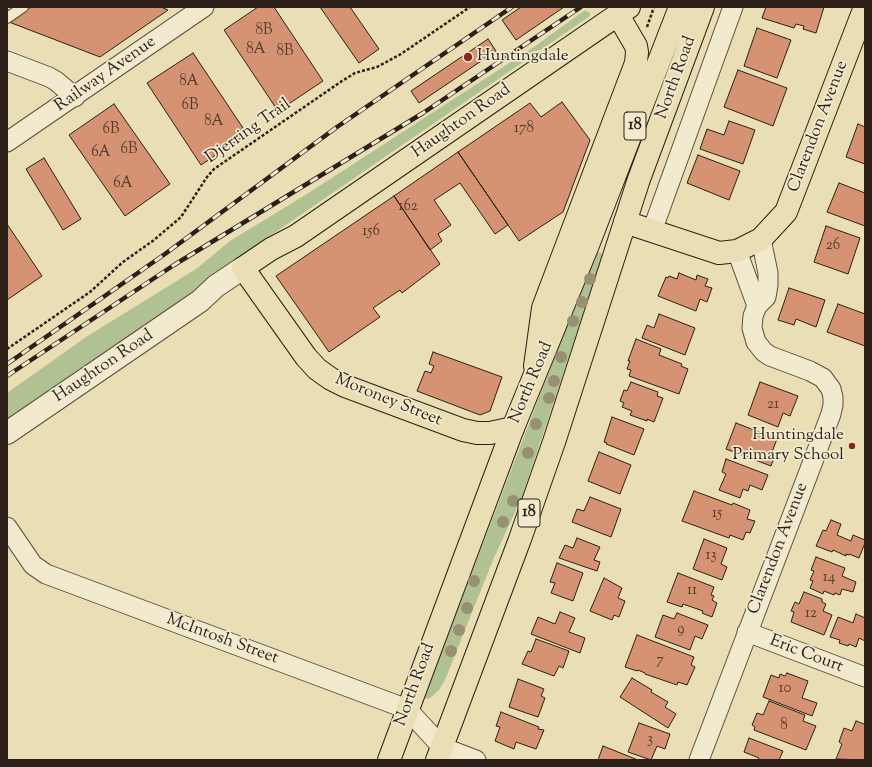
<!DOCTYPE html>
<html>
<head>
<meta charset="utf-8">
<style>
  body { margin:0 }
  #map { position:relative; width:872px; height:767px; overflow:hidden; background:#eadeb4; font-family:"Sorts Mill Goudy",serif }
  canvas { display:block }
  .frame { position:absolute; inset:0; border:8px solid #2c1f17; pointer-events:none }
</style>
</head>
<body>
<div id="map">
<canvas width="872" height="767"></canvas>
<div class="frame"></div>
</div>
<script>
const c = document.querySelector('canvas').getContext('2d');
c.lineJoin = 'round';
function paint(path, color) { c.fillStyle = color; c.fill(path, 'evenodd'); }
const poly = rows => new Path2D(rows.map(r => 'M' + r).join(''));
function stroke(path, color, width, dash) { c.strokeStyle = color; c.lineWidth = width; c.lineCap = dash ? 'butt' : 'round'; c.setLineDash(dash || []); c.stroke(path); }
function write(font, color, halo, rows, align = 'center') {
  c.font = font + ' "Sorts Mill Goudy",serif'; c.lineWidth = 3.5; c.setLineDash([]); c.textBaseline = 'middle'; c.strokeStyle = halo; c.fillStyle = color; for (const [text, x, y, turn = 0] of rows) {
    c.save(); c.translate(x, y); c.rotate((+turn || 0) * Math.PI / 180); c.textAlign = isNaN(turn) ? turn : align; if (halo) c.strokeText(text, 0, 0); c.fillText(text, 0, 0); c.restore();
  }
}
const green = poly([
  [585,10,590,13,590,16,270,236,262,242,261,249,7,423,7,393,86,337,196,269,230,241,307,194,534,47],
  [595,251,603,254,522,497,493,560,445,680,439,690,430,698,428,699,424,698]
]);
const building = poly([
  [31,7,161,7,168,10,100,57,9,22,31,7],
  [258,7,274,7,323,81,278,111,224,30,258,7],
  [320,7,350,7,379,49,359,63,320,7],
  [521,7,564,7,516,40,502,20,521,7],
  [766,7,824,7,816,33,803,29,804,26,796,24,794,28,762,18,766,7],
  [757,28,791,40,777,78,744,66,757,28],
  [488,39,496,51,419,103,411,91,488,39],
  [193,53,247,134,201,165,147,83,193,53],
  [738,70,787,88,773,126,724,107,738,70],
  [562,102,590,140,563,212,519,241,458,152,530,103,541,117,562,102],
  [114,104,170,184,125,216,69,135,114,104],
  [729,121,755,130,743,164,700,149,707,129,724,135,729,121],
  [858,124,865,127,865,164,846,157,858,124],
  [458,152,508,225,495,234,460,183,434,200,451,225,438,234,442,241,430,250,394,196,458,152],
  [698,155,740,171,729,200,687,183,698,155],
  [44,158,81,219,63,230,26,169,44,158],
  [839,183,865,193,865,226,827,212,839,183],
  [394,196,440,264,402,293,400,290,373,308,380,317,329,352,276,276,394,196],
  [7,224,42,276,7,300,7,224],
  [826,226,860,238,848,274,814,262,826,226],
  [679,273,696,280,697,275,708,279,705,286,712,288,707,302,700,299,696,311,658,296,666,277,668,278,669,276,677,279,679,273],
  [789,288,825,300,816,327,796,319,794,325,778,320,789,288],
  [838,304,865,314,865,346,827,332,838,304],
  [659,314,695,328,685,355,642,338,647,325,654,328,659,314],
  [636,339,661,349,659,355,682,364,681,366,688,369,679,394,629,376,631,370,627,369,630,361,628,361,636,339],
  [433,352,502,377,490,411,480,415,417,391,425,371,431,373,434,366,429,364,433,352],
  [631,382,658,392,657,396,663,398,654,422,647,419,647,421,630,415,632,411,622,407,624,403,620,401,624,390,627,391,631,382],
  [760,382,798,396,790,416,783,413,778,427,748,415,760,382],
  [612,417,644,429,634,455,606,444,607,443,604,442,612,417],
  [736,423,777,439,772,452,776,453,771,466,726,449,736,423],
  [599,452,631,465,620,494,588,481,599,452],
  [726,459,768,475,762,490,750,485,748,491,743,489,740,498,719,490,726,474,722,472,726,459],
  [694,491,732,505,733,503,750,510,747,519,755,521,750,533,746,532,743,540,730,535,729,538,682,521,694,491],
  [590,497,621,509,611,537,572,522,577,509,584,511,590,497],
  [831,520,841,524,837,535,851,541,853,535,865,540,865,543,859,558,849,554,849,555,846,554,846,556,833,550,832,552,816,546,823,530,826,531,831,520],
  [577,538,600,547,594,560,600,562,597,571,559,558,565,545,573,548,577,538],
  [704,539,727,548,721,564,727,567,722,580,693,569,704,539],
  [816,557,845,568,842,576,856,582,853,592,842,589,840,595,835,593,834,595,824,591,823,594,810,588,813,581,810,580,814,571,811,570,816,557],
  [557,563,583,573,573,601,551,593,555,583,550,582,557,563],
  [678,573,714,587,711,595,714,596,712,600,717,603,712,617,702,613,703,611,683,604,682,607,667,602,678,573],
  [604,578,622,588,618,598,625,601,619,617,614,615,612,620,590,611,604,578],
  [804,592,822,599,822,602,826,604,823,611,832,615,824,635,791,622,794,612,791,611,795,602,799,604,804,592],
  [560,612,575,618,569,632,585,638,580,653,531,634,538,617,555,624,560,612],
  [677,613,708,625,702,639,695,636,690,650,655,637,663,615,674,619,677,613],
  [856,614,865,618,865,641,859,638,856,647,849,644,848,646,839,643,840,640,830,637,838,617,853,623,856,614],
  [637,635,694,657,691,665,695,667,687,685,678,682,677,685,645,674,645,673,638,670,637,671,625,667,637,635],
  [536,639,569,651,563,668,559,666,554,676,522,664,528,651,531,652,536,639],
  [787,673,808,681,802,698,817,703,812,716,763,697,771,675,779,678,780,674,785,676,787,673],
  [632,678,652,690,651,692,668,702,665,707,676,714,668,728,620,697,632,678],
  [518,679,544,689,541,696,545,698,538,717,509,707,518,679],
  [769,701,805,715,803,721,816,726,806,750,754,730,755,727,752,725,757,713,763,715,769,701],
  [501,712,539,727,538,729,544,730,536,749,516,742,514,749,495,741,500,727,496,726,501,712],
  [856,721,864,724,865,723,865,760,836,759,842,744,839,742,844,728,852,731,856,721],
  [639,723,670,734,665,749,657,746,651,760,628,752,639,723],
  [749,738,783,751,779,760,758,760,759,758,744,752,749,738],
  [603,746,638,760,598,760,603,746]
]);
const path = poly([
  [647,27,654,7],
  [7,349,90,292,123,262,154,240,181,217,207,177,214,169,342,81,355,73,377,67,401,54,470,7]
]);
const service = poly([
  [7,18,23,7]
]);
const minor = poly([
  [7,61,49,77,56,81,75,97],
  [7,142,204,7],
  [652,231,733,7],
  [737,251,757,306],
  [7,527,33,565,46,574,407,709,442,747,476,760],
  [747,632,865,677],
  [699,760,831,414,833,405,833,397,831,389,823,378,810,371,770,356,764,352,756,342,752,328,753,316,757,306,766,297,768,285,768,273,761,239]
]);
const tertiary = poly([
  [7,433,200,301,216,286,243,268]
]);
const primary = poly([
  [625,222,719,253,737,251,761,239,786,212,865,7],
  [535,366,543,308,636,63,637,52,636,46,618,15],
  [513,428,490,433,477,433,463,430,345,386,331,379,317,369,306,357,243,268,271,249,296,236,629,7]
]);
const trunk = poly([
  [389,760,513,428,588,245,680,7],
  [437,760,520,539,554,442,639,179,703,7]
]);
const rail = poly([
  [7,364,165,254,337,127,512,7],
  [7,376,174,265,423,113,581,7]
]);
const trees = [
  [590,279],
  [582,302],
  [573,321],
  [561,357],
  [554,381],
  [549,398],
  [536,424],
  [528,453],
  [513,501],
  [503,522],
  [474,581],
  [467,608],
  [459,630],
  [451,651]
];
const markers = [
  [468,57,5,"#8f2418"],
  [852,446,4,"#8f2418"]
];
const numberNames = [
  ["8B",264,31],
  ["8A",256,50],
  ["8B",285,52],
  ["8A",189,82],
  ["6B",190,106],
  ["8A",214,122],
  ["178",524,129],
  ["6B",111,130],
  ["6B",129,150],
  ["6A",101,153],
  ["6A",123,184],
  ["162",408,207],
  ["156",371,232],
  ["26",833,246],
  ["21",773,405],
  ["15",717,514],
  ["13",711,556],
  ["14",829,578],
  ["11",692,591],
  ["12",811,614],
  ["9",681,630],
  ["7",660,661],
  ["10",785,689],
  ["8",784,726],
  ["3",650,740]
];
const shields = [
  [635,126,22],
  [529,513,22]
];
const shieldNames = [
  ["18",635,126],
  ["18",529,513]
];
const poiNames = [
  ["Huntingdale",477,57],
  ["Huntingdale",844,436,"right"],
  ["Primary School",844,456,"right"]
];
const streetNames = [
  ["Railway Avenue",106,75,-35],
  ["North Road",677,78,-70],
  ["Haughton Road",462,122,-35],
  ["Clarendon Avenue",819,127,-69],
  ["Djerring Trail",249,132,-35],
  ["Haughton Road",104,367,-34],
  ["North Road",532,383,-67],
  ["Moroney Street",388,401,22],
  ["Clarendon Avenue",779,549,-69],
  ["McIntosh Street",222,640,20],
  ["Eric Court",806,655,21],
  ["North Road",416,685,-70]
];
paint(green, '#b0c292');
paint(building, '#d59374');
stroke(building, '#2c1f17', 1);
stroke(service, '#5c4f3e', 12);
stroke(minor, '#5c4f3e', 21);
stroke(tertiary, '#5c4f3e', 24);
stroke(primary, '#2c1f17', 24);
stroke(trunk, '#2c1f17', 24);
stroke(path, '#2c1f17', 2.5, [3, 2]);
stroke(service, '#f1eace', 10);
stroke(minor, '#f1eace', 19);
stroke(tertiary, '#f1eace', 22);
stroke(primary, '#eadeb4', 22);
stroke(trunk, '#eadeb4', 22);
stroke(rail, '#2c1f17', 4.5);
stroke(rail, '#f1eace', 3, [9]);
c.fillStyle = '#989072';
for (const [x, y] of trees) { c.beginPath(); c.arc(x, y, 6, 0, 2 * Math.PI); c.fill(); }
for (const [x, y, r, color] of markers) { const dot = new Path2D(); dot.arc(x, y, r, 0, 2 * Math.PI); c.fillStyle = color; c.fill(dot); stroke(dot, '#f1eace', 1.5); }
write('15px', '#563c2e', null, numberNames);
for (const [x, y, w] of shields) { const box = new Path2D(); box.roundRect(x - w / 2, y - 14, w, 28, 3); c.fillStyle = '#f1eace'; c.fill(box); stroke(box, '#2c1f17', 1); }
write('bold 16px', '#2c1f17', null, shieldNames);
write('17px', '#2c1f17', '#f1eace', poiNames, 'left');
write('17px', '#2c1f17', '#f1eace', streetNames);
</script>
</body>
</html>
